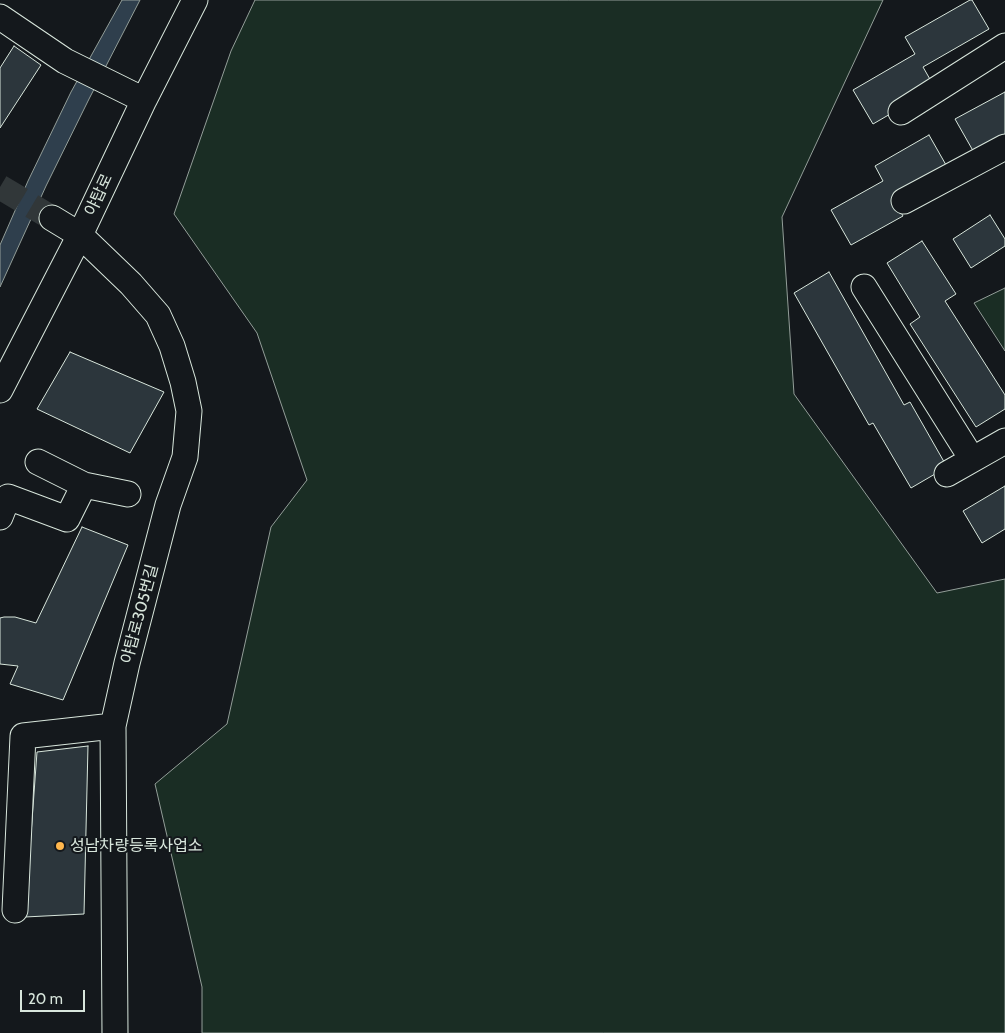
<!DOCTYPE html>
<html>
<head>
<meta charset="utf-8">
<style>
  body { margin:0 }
  #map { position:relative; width:1005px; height:1033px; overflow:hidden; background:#14181c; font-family:Cabin,sans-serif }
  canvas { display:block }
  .scale { position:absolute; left:20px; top:990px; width:65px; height:22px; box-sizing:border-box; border:2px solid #d8e6dc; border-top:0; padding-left:6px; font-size:15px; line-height:18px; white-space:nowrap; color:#d8e6dc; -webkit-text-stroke:4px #14181c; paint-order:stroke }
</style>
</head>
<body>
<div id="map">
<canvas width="1005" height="1033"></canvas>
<div class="scale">20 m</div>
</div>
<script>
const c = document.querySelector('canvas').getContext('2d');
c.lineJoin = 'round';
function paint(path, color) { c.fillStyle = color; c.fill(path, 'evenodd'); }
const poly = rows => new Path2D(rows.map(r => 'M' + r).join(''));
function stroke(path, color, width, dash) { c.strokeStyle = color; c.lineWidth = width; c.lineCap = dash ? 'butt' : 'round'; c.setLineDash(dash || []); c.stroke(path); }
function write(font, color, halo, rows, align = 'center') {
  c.font = font + ' Cabin,"Noto Sans KR",sans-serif'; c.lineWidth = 4; c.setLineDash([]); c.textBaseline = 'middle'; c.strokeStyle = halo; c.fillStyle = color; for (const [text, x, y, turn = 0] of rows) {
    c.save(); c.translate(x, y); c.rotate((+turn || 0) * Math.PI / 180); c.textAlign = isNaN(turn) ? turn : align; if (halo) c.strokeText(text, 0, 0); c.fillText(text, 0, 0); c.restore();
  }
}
const green = poly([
  [255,0,883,0,782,217,794,394,937,593,1005,579,1005,1033,202,1033,202,987,155,784,227,724,271,527,307,480,257,333,174,214,231,51,255,0],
  [1005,288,1005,351,974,303,1005,288]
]);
const water = poly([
  [122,0,140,0,89,99,46,186,0,287,0,245,28,181,71,92,122,0]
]);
const building = poly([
  [970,0,972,0,989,29,923,67,935,88,873,124,853,90,915,54,905,37,970,0],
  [14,46,41,65,0,128,0,68,14,46],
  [1005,92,1005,140,976,156,955,119,1005,92],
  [929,135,950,172,895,202,903,216,851,245,831,210,883,181,875,166,929,135],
  [990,215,1005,239,1005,246,971,268,953,239,990,215],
  [922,241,956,294,945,301,1005,395,1005,409,976,427,910,324,920,317,887,263,922,241],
  [829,272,904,405,910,402,947,467,911,488,873,423,869,425,794,293,829,272],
  [70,352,164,392,130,453,37,409,70,352],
  [1005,486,1005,529,982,543,963,511,1005,486],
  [82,527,128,545,63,700,10,684,18,666,0,664,0,618,4,617,15,617,36,623,82,527],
  [88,746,84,914,25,917,37,752,88,746]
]);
const minorTunnel = poly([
  [0,187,52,218]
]);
const minor = poly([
  [0,17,65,61,144,100],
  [901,112,1005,46],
  [904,201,1005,147],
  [52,218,80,235,131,284,158,315,172,346,183,382,189,411,185,457,168,505,127,663,113,726,115,1033],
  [864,287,972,459],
  [0,390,80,235,144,100,195,0],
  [38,462,84,485,128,494],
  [947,474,1005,441],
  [0,517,8,497,67,519,84,485],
  [15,910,23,736,113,726]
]);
const markers = [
  [60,846,5,"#ffb74d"]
];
const streetNames = [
  ["야탑로",99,195,-65],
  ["야탑로305번길",140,614,-75]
];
const poiNames = [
  ["성남차량등록사업소",70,846]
];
paint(green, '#1a2d24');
stroke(green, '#939e99', 1);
paint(water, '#2f3f4d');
stroke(water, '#939e99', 1);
paint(building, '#2c363c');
stroke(building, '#d8e6dc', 1);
stroke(minorTunnel, '#313739', 25, [25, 12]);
stroke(minor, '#d8e6dc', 27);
stroke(minor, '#14181c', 25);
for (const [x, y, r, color] of markers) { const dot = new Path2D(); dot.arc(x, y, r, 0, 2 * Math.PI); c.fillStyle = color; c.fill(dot); stroke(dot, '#14181c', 2); }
write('16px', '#d8e6dc', '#14181c', streetNames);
write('16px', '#d8e6dc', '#14181c', poiNames, 'left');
</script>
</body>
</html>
